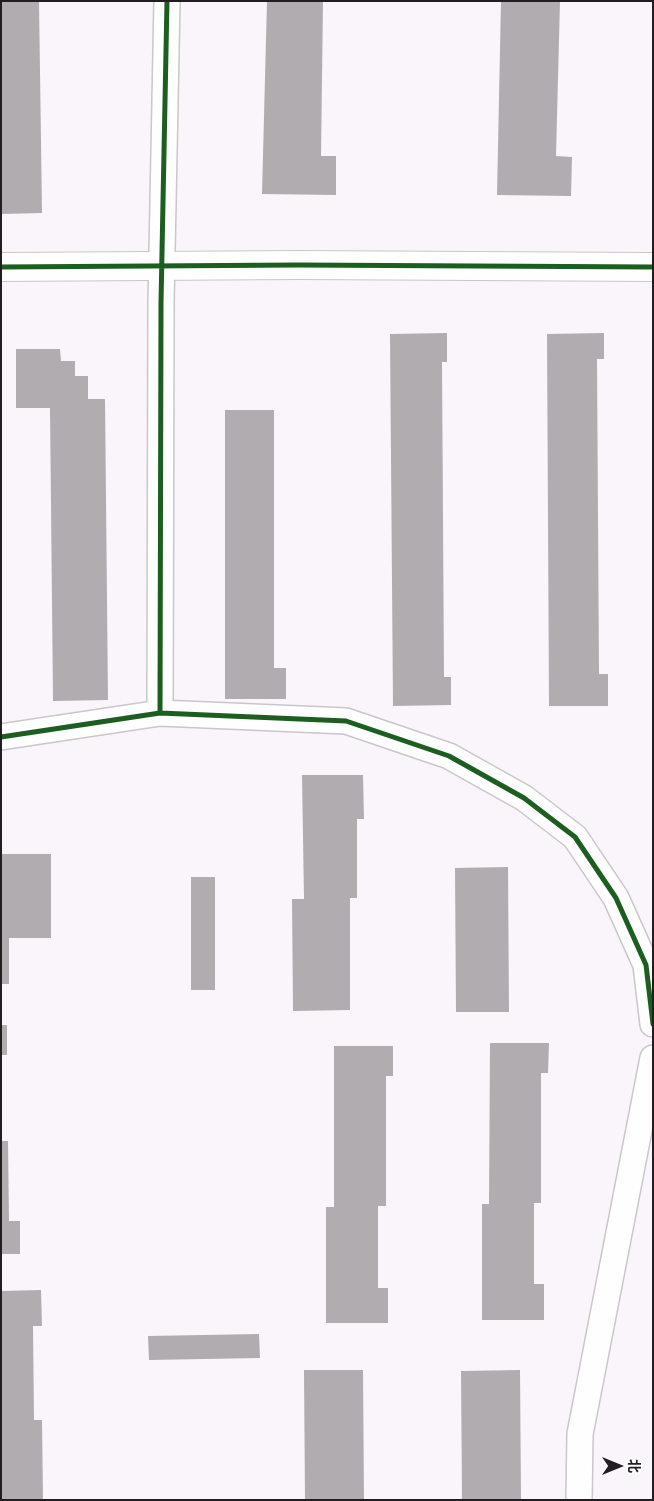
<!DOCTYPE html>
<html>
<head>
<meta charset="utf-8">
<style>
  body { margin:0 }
  #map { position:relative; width:654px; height:1501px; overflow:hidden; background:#faf5fa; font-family:Cabin,"Noto Sans SC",sans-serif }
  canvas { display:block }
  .frame { position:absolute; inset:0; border:2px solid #211d21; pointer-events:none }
  .north { position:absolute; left:594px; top:1441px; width:50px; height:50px; -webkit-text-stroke:4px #fff; paint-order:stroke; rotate:90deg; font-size:14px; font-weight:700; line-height:20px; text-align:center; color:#211d21 }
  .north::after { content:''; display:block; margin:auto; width:18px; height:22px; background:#211d21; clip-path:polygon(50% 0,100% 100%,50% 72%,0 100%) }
</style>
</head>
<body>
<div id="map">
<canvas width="654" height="1501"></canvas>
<div class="frame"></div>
<div class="north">北</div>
</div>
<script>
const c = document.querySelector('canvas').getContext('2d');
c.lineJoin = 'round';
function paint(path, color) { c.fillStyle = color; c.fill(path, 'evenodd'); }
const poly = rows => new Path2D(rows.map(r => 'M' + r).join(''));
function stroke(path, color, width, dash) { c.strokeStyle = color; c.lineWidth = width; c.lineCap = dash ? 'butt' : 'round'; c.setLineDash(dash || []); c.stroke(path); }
const building = poly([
  [1,1,39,1,42,213,1,214],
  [267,1,323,1,321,156,336,156,336,195,262,194],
  [501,1,560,1,556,156,572,157,571,196,497,195],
  [447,333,447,362,442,362,444,677,451,677,451,705,393,706,390,334],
  [604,333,604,359,597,359,599,674,608,674,608,706,549,706,547,334],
  [16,349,60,349,61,361,75,361,75,376,88,376,88,399,105,399,108,700,53,701,50,408,16,408],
  [225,410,274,410,274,668,286,668,286,699,225,699],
  [302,775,363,775,364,819,357,819,357,898,350,898,350,1010,293,1011,292,899,304,899],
  [1,854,51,854,51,938,9,938,9,984,1,984],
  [508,867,509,1012,456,1012,455,868],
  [191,877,215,877,215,990,191,990],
  [1,1025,7,1025,7,1055,1,1055],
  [490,1043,549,1043,548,1073,541,1073,541,1203,534,1203,534,1284,544,1284,544,1320,482,1320,482,1204,489,1204],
  [334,1046,393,1046,393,1076,386,1076,386,1206,378,1206,378,1288,388,1288,388,1323,326,1323,326,1207,334,1207],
  [1,1141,8,1141,9,1221,20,1221,20,1254,1,1254],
  [41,1290,42,1326,33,1326,34,1420,42,1420,43,1500,1,1500,1,1291],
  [259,1334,260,1358,149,1360,148,1336],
  [304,1370,363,1370,364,1500,305,1500],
  [520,1370,521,1500,462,1500,461,1371]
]);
const street = poly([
  [160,713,161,303,167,1],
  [1,737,160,713,346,721,449,756,524,798,575,837,616,898,646,965,653,1024],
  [579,1500,580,1434,653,1058]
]);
const secondary = poly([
  [1,267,298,265,653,267]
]);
const cycleway = poly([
  [1,267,298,265,653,267],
  [160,713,161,303,167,1],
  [1,737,160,713,346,721,449,756,524,798,575,837,616,898,646,965,653,1024]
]);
paint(building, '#b0acb0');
stroke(street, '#cac6ca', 28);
stroke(secondary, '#cac6ca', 30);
stroke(street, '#fefefe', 25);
stroke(secondary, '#fefefe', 28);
stroke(cycleway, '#1b5e20', 5);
</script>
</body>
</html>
